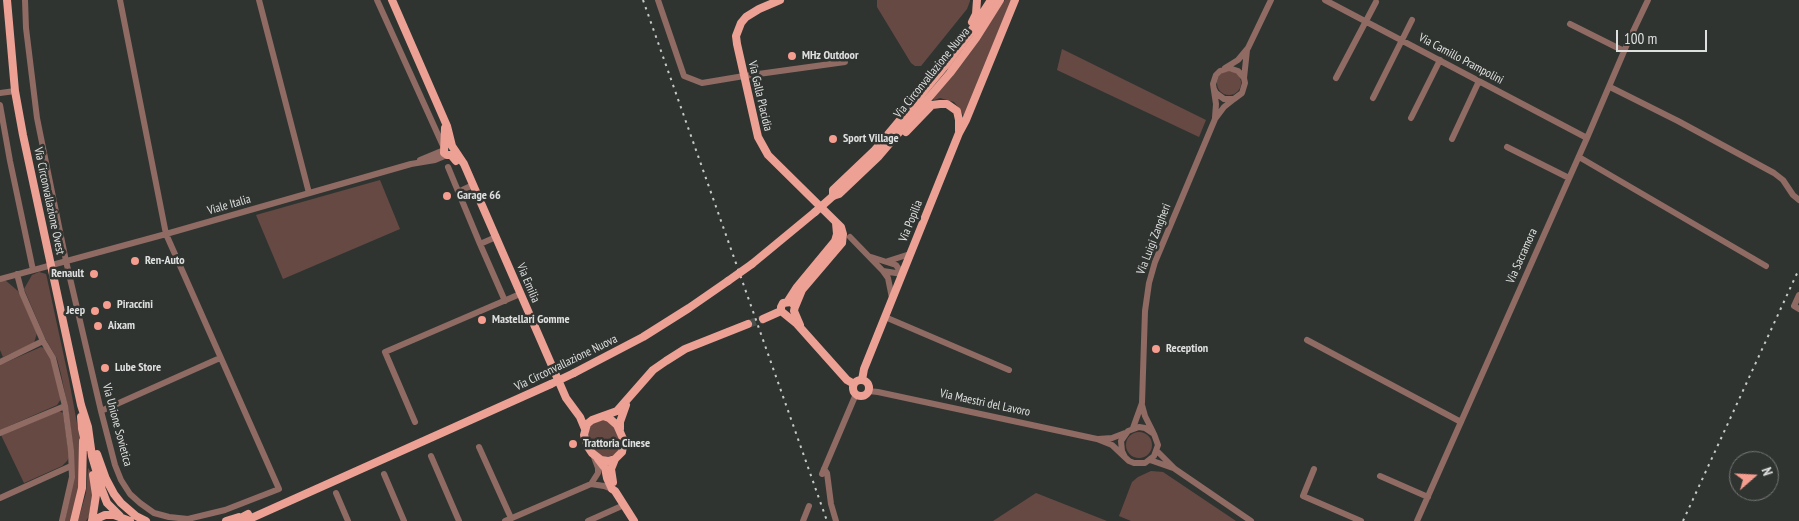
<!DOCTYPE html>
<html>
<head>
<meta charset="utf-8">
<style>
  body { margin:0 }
  #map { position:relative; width:1799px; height:521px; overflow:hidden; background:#303431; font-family:"PT Sans Narrow",sans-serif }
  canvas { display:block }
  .north { position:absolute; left:1729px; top:451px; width:50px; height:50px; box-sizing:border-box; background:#303431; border:1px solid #767977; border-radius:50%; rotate:71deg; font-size:14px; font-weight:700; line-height:20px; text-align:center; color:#dee0df }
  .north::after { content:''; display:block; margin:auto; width:18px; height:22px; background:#f59d8e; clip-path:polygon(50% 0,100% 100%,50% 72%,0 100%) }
  .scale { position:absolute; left:1616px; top:30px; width:91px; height:22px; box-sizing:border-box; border:2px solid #dee0df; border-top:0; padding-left:6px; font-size:15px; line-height:18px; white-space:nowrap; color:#dee0df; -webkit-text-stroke:4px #303431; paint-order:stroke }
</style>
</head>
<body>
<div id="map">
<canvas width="1799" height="521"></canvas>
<div class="north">N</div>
<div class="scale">100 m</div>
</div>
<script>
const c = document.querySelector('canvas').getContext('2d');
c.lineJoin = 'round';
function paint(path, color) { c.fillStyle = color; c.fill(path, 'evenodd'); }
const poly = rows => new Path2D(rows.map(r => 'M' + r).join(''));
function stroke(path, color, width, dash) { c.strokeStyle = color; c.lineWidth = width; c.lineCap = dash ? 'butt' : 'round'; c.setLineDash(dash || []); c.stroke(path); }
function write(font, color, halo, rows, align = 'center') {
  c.font = font + ' "PT Sans Narrow",sans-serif'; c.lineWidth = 5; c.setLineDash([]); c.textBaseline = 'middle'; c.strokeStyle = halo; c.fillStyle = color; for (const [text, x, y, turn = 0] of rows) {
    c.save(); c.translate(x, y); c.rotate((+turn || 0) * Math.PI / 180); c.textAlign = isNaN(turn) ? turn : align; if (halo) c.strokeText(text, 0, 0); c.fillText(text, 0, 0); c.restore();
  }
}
const green = poly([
  [877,0,970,0,970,1,967,9,921,66,915,66,911,63,877,7],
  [1005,0,1011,0,964,117,960,109,954,102,940,98,934,100,933,99,978,40],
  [1062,49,1206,120,1199,137,1057,70],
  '1217 83a12 12 0 1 1 24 0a12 12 0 1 1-24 0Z',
  [380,180,400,229,283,279,256,215],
  [39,272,46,274,47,278,69,380,81,445,82,468,73,521,65,521,74,477,74,455,68,408,61,374,57,359,45,338,24,289,32,275],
  [5,280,18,291,37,333,34,343,3,357,0,350,0,281],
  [41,347,44,348,50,357,61,399,57,405,0,430,0,365],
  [59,411,63,413,69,457,67,461,62,466,24,483,1,435],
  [603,420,607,421,615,427,621,441,619,450,616,454,607,457,603,457,595,451,588,435,590,426,594,423],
  '1126 445a13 13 0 1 1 26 0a13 13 0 1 1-26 0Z',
  [88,468,91,472,93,488,89,516,86,521,78,521,86,493],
  [1151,471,1163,472,1236,521,1131,521,1119,516,1132,482,1138,477],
  [1036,493,1107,521,993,521]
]);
const majorTunnel = poly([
  [748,324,763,319]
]);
const minor = poly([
  [25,0,26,28,37,118,66,261,101,411,115,465,121,480,130,494,140,503,154,513,169,517,188,519,225,510,279,489,166,234,120,0],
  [259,0,309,193],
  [377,0,444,148],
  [658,0,684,76,702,83,744,76,845,62],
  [1325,0,1587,138],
  [1570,24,1624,51],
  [1225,68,1238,60,1248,48,1271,0],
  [1244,78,1247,50],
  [1336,78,1376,2],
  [1610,87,1678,121,1774,173,1783,180,1793,195,1799,200],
  [1214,89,1216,93,1224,99,1234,99,1242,93,1245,83,1244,78,1238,71,1229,68,1220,71,1216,75,1213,84,1216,104,1215,118],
  [0,93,15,91],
  [1373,98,1412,20],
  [0,105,10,161,33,270],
  [1411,118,1440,60],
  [1452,139,1479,81],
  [1507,147,1569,178],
  [1579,157,1766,266],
  [420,160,444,150],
  [448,167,480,244,496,237],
  [458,192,473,185],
  [850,237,883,271,888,278,892,298],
  [480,244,505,301],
  [871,257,896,265,902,274],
  [888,261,910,254],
  [883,271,902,274],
  [17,274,22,293,43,341,53,358,65,406,71,451,72,477,62,521],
  [0,279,166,234,411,164,435,160,447,155],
  [1799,295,1794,306,1799,309],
  [885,317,1009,370],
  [1307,340,1461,422],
  [0,362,43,341],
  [868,391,878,392,1097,439,1112,445,1129,461,1134,463,1145,463,1154,456,1158,445,1154,434,1145,428,1139,427,1128,431,1121,441,1122,451,1125,457],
  [1142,405,1145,416,1153,432],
  [101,411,220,358],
  [415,422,385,352,520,294],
  [1133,428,1142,403,1145,311,1149,283,1155,262,1215,119,1224,107,1234,99],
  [0,433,65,406],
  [1098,439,1112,438,1125,433],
  [479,447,511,518],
  [1157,451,1175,469,1251,521],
  [431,456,459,521],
  [1150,460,1173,468],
  [824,469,827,473,831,504,836,521],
  [1314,469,1303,496,1361,521],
  [384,474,404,521],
  [822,474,856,394],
  [1380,476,1428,497],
  [591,484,598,473,598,468,594,457],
  [336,493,348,521],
  [0,498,71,466],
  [505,521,591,484,604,486,612,489],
  [588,521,624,505],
  [803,521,809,506],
  [1417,521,1587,138,1628,42,1648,0]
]);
const major = poly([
  [7,0,15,91,23,135,81,405,88,427,92,456,102,490,107,503,120,516],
  [392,0,447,126,452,146,464,164,566,398,580,417,585,429],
  [780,0,759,9,746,17,741,23,736,36,737,44,758,137,768,155,841,227,843,234,842,243,802,290,795,307],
  [991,0,971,31,945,66,874,151,833,190,833,196,839,194,879,156,950,73,976,38,1000,0],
  [972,22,976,14,977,0],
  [445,128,444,153,447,155,451,155,456,161],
  [906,132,932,105,940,104,947,104,957,111,959,120,959,131],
  [752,264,815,212],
  [788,301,797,287,835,241,837,234,836,223],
  [781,311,797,324,847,380,854,384],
  [781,311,781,307,783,303,791,302,795,306,794,311,800,325],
  [763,319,781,311],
  [574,373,643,337,689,308,728,281],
  '853 388a8 8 0 1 1 16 0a8 8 0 1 1-16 0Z',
  [862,380,864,369,959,133,966,120,1015,0],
  [603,416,617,411,653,370,666,361,685,349,748,324],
  [603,416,609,418,617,425,624,441,622,452,615,459,608,461,601,460,592,453,588,447,584,435,587,424,592,420,603,416],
  [81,417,82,429,86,447],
  [620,429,620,422,626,405],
  [97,454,106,479,114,494,121,503,136,516,146,521],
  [598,459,605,468,607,478,612,489,615,491,634,521],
  [613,482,611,469,615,459],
  [74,521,82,488,83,441],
  [92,521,96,495,93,475],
  [92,521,105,515,114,515,130,521],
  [226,521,239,517],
  [235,521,248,514],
  [245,521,551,384]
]);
const rail = poly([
  [643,0,827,521],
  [1683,521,1799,269]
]);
const majorBridge = poly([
  [815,212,833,196],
  [728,281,752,264],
  [551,384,574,373]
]);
const markers = [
  [792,56,5,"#f59d8e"],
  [833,139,5,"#f59d8e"],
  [447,196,5,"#f59d8e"],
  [135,261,5,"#f59d8e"],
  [94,274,5,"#f59d8e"],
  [107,305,5,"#f59d8e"],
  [95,311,5,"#f59d8e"],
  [482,320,5,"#f59d8e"],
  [98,326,5,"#f59d8e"],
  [1156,349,5,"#f59d8e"],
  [105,368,5,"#f59d8e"],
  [573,444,5,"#f59d8e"]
];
const poiNames = [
  ["MHz Outdoor",802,56],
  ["Sport Village",843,139],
  ["Garage 66",457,196],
  ["Ren-Auto",145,261],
  ["Renault",84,274,"right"],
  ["Piraccini",117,305],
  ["Jeep",85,311,"right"],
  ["Mastellari Gomme",492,320],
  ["Aixam",108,326],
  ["Reception",1166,349],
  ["Lube Store",115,368],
  ["Trattoria Cinese",583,444]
];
const streetNames = [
  ["Via Camillo Prampolini",1461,59,28],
  ["Via Circonvallazione Nuova",932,73,-51],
  ["Via Galla Placidia",760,96,77],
  ["Via Circonvallazione Ovest",49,201,78],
  ["Viale Italia",229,205,-16],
  ["Via Popilia",911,221,-68],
  ["Via Luigi Zangheri",1154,239,-69],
  ["Via Sacramora",1522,256,-66],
  ["Via Emilia",528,283,67],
  ["Via Circonvallazione Nuova",566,363,-26],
  ["Via Maestri del Lavoro",985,403,12],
  ["Via Unione Sovietica",117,425,75]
];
paint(green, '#674944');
stroke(majorTunnel, '#4a4e4b', 8, [8, 4]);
stroke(minor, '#906b64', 6);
stroke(major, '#eca194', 8);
stroke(rail, '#c7c9c8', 2, [2.5, 5]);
stroke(majorBridge, '#eca194', 8);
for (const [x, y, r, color] of markers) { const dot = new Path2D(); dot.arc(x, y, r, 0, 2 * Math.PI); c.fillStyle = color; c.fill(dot); stroke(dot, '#303431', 2); }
write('bold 12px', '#dee0df', '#303431', poiNames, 'left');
write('12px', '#dee0df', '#303431', streetNames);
</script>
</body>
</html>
